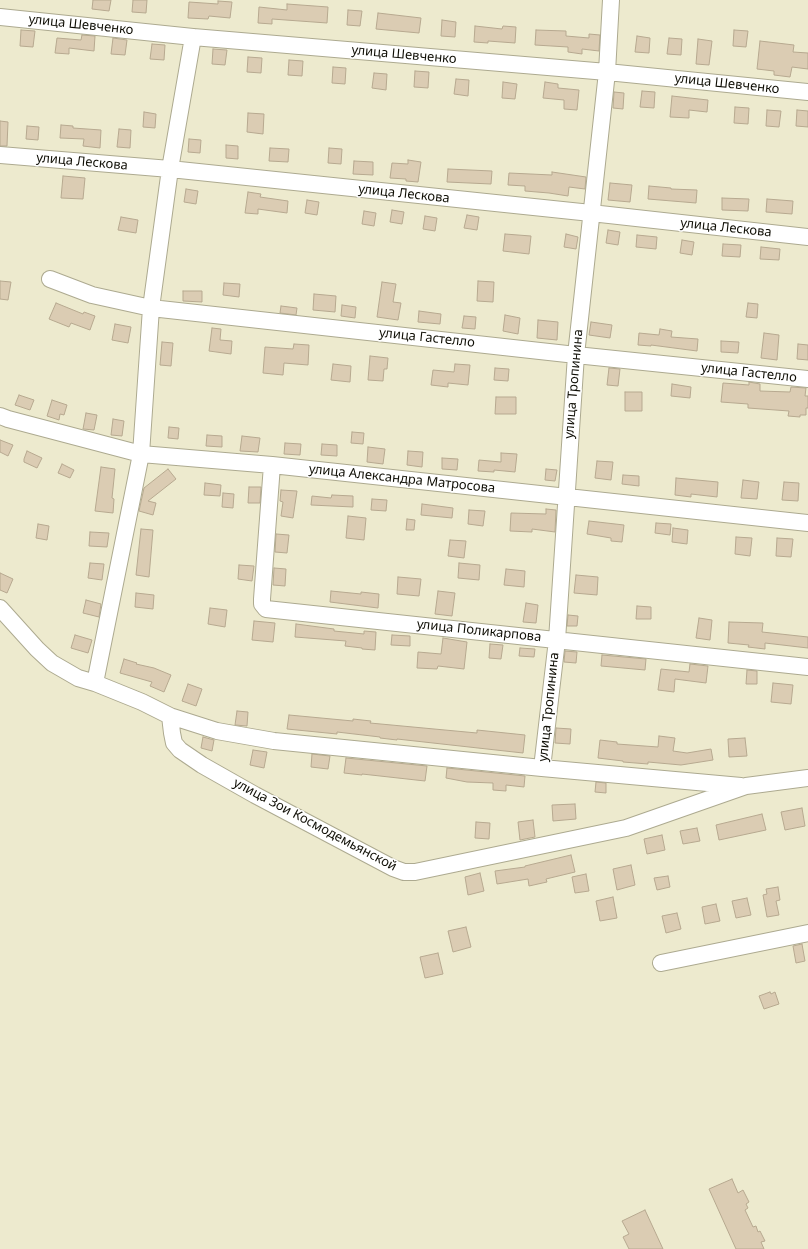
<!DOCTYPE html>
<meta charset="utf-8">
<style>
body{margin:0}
canvas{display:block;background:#edeace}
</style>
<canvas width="808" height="1249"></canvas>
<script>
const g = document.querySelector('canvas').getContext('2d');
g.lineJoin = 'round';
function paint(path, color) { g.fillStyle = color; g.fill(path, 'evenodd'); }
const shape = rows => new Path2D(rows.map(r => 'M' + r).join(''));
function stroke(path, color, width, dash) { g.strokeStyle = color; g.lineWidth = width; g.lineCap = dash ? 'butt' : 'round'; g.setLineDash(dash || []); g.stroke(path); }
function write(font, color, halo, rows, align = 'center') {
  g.font = font + ' "Noto Sans",sans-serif'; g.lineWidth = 3; g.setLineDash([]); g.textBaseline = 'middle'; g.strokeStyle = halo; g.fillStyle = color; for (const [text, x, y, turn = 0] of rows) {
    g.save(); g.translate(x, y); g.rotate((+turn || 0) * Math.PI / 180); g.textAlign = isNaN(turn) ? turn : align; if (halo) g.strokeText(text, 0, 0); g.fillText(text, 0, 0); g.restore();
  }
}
const building = shape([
 [93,0,111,0,109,11,92,9,93,0],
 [133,0,147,0,146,13,132,12,133,0],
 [218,1,232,2,230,18,209,16,208,19,188,18,189,2,218,4,218,1],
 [287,4,328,7,327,23,272,19,272,24,258,23,259,7,287,10,287,4],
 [348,10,362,11,360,26,347,25,348,10],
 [378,13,421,18,419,33,376,29,378,13],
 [442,20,456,22,455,37,441,36,442,20],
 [475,26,502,29,503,26,516,27,515,43,488,41,488,43,474,42,475,26],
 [21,30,35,31,33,47,20,46,21,30],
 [536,30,566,31,566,36,589,38,589,34,600,35,599,51,582,49,582,54,568,52,568,47,535,45,536,30],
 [734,30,748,31,746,47,733,46,734,30],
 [82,35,95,36,94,51,69,48,69,54,55,53,57,38,81,40,82,35],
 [637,36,650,38,649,53,635,52,637,36],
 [113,38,127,40,125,55,111,54,113,38],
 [669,38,682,39,681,55,667,54,669,38],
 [698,39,712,41,709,65,696,64,698,39],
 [760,41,794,45,793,52,808,53,808,69,792,67,790,77,774,75,774,71,757,69,760,41],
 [152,44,165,45,164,60,150,59,152,44],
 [213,49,227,50,225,65,212,64,213,49],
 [248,57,262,58,261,73,247,72,248,57],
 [289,60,303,61,302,76,288,75,289,60],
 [333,67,346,68,345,84,332,83,333,67],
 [415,71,429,72,428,88,414,87,415,71],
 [374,73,387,74,386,90,372,88,374,73],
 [456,79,469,80,468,96,454,94,456,79],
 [503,82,517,84,515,99,502,98,503,82],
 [545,82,558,84,558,88,579,90,577,110,564,109,564,100,543,98,545,82],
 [642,91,655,92,654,108,640,107,642,91],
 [614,92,624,93,623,109,613,108,614,92],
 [672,96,708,100,707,112,689,110,689,118,670,117,672,96],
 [735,107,749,108,748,124,734,123,735,107],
 [767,110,781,111,779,127,766,126,767,110],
 [797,110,808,111,808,127,796,126,797,110],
 [144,112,156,114,155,128,143,127,144,112],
 [248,113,264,114,263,134,247,132,248,113],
 [0,121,8,122,7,146,0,146,0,121],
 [61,125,73,126,73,128,101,130,100,148,83,146,84,139,60,138,61,125],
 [27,126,39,127,38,140,26,139,27,126],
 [119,129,131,130,130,148,117,147,119,129],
 [189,139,201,140,200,153,188,152,189,139],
 [226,145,238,146,238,159,226,158,226,145],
 [270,148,289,149,288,162,269,161,270,148],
 [329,148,342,149,341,164,328,163,329,148],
 [408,160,421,162,418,182,406,181,406,179,390,178,392,163,408,164,408,160],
 [354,161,373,162,373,175,353,174,354,161],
 [448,169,492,171,491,184,447,182,448,169],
 [552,172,586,177,585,189,569,187,568,196,549,193,525,191,525,186,508,185,509,173,552,175,552,172],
 [63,176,85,178,83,199,61,198,63,176],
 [610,183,632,185,630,202,608,200,610,183],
 [649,186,671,188,671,189,697,190,696,203,648,199,649,186],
 [186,189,198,191,196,204,184,202,186,189],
 [248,192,261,194,260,197,288,201,287,213,258,209,258,214,245,213,248,192],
 [722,198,749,199,748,211,722,210,722,198],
 [767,199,793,201,792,214,766,212,767,199],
 [307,200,319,202,317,215,305,213,307,200],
 [392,210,404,212,402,224,390,222,392,210],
 [364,211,376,213,374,226,362,224,364,211],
 [467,215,479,217,477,230,464,228,467,215],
 [425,216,437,218,435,231,423,229,425,216],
 [121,217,138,220,136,233,118,230,121,217],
 [608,230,620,232,618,245,606,243,608,230],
 [505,234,531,236,529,254,503,251,505,234],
 [566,234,578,237,576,249,564,247,566,234],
 [637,235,657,237,656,249,636,247,637,235],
 [682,240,694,242,692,255,680,253,682,240],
 [723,244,741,245,740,257,722,256,723,244],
 [761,247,780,249,779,260,760,259,761,247],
 [0,281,11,282,8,300,0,299,0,281],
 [478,281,494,282,493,302,477,301,478,281],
 [382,282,396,284,393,302,401,303,398,320,377,317,382,282],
 [224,283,240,284,239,297,223,295,224,283],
 [183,291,202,291,202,302,183,301,183,291],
 [314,294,336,296,335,312,313,310,314,294],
 [56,303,83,314,84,312,95,316,90,330,71,323,69,327,49,319,56,303],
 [748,303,758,304,757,318,746,317,748,303],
 [342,305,356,307,355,318,341,316,342,305],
 [281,306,297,308,296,315,280,313,281,306],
 [419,311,441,314,440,324,418,322,419,311],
 [505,315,520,318,518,334,503,331,505,315],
 [464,316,476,317,475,329,462,328,464,316],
 [538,320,558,322,557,340,537,338,538,320],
 [591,322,612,325,610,338,589,335,591,322],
 [115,324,131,327,128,343,112,340,115,324],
 [212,328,221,329,220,340,232,341,231,354,209,351,212,328],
 [660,329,672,331,671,337,698,339,697,351,651,345,651,346,638,345,639,333,659,335,660,329],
 [764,333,779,335,777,360,761,358,764,333],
 [721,341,739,342,738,353,721,352,721,341],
 [162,342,173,343,171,366,160,365,162,342],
 [294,344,309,345,308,365,284,363,283,375,263,373,265,347,293,349,294,344],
 [798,344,808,345,808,360,797,359,798,344],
 [370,356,388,358,387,369,384,369,383,381,368,380,370,356],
 [333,364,351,366,350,382,331,380,333,364],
 [455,364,470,365,468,385,448,383,448,387,431,385,433,370,454,372,455,364],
 [495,368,509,369,508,381,494,380,495,368],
 [609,368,620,369,618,386,607,385,609,368],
 [749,382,760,384,760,391,790,392,791,387,806,388,805,396,808,396,808,408,806,408,806,415,800,415,800,417,788,416,789,411,748,408,748,404,721,402,723,383,749,385,749,382],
 [672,384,691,387,690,398,671,396,672,384],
 [625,392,642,392,642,411,625,411,625,392],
 [19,395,34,400,30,410,15,405,19,395],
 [496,397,516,397,516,414,495,414,496,397],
 [52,400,67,405,64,415,60,414,59,420,47,416,52,400],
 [86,413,97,415,94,430,83,429,86,413],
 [113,419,124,421,122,436,111,435,113,419],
 [169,427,179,428,178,439,168,438,169,427],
 [352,432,364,433,363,444,351,443,352,432],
 [207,435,222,436,222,447,206,446,207,435],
 [242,436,260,438,258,452,240,451,242,436],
 [0,440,13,445,8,456,0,452,0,440],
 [285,443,301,444,300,455,284,454,285,443],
 [322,444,337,445,337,456,321,455,322,444],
 [368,447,385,449,383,464,367,462,368,447],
 [27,451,42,458,37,468,24,462,24,459,27,451],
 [408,451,423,452,422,467,407,465,408,451],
 [501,453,517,454,515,472,494,470,494,472,478,471,479,460,501,462,501,453],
 [442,458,458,459,457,470,442,469,442,458],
 [597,461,613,462,611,480,595,478,597,461],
 [62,464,74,470,70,478,58,473,62,464],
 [101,467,115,469,112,498,114,499,113,513,95,511,101,467],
 [168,469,176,479,148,501,156,503,153,515,139,511,144,488,168,469],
 [546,469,557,470,555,481,545,480,546,469],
 [623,475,639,476,639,486,622,484,623,475],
 [676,478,718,482,717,497,691,494,691,497,675,495,676,478],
 [743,480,759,482,757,499,741,498,743,480],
 [784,482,799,483,798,501,782,500,784,482],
 [205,483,221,485,220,496,204,495,205,483],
 [249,487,261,487,260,503,248,503,249,487],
 [281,490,297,491,293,518,281,516,283,502,280,501,281,490],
 [223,493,234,494,233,508,222,507,223,493],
 [332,495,353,496,353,507,311,505,312,496,331,498,332,495],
 [372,499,387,500,386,511,371,510,372,499],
 [422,504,453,508,452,518,421,515,422,504],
 [546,509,556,510,555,532,532,529,532,532,510,531,511,513,546,514,546,509],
 [469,510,485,511,483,526,468,524,469,510],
 [348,516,366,518,364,540,346,538,348,516],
 [407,519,415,520,414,530,406,530,407,519],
 [589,521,624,525,622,542,611,541,611,538,587,534,589,521],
 [656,523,671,524,670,535,655,533,656,523],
 [38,524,49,526,47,540,36,538,38,524],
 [673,528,688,530,687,544,672,542,673,528],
 [141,529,153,530,149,577,136,575,141,529],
 [90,532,109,533,107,547,89,546,90,532],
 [276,534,289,535,287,553,275,552,276,534],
 [736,537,752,538,750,556,735,554,736,537],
 [777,538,793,539,791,557,776,556,777,538],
 [450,540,466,541,464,558,448,556,450,540],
 [90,563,104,564,102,580,88,578,90,563],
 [459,563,480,565,479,580,458,578,459,563],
 [239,565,254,566,252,581,238,579,239,565],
 [274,568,286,569,285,586,273,585,274,568],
 [506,569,525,571,524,587,504,585,506,569],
 [0,573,13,579,7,593,0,590,0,573],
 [576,575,598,577,597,595,574,593,576,575],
 [398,577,421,579,419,596,397,594,398,577],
 [331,591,361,594,361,592,379,594,378,608,330,602,331,591],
 [438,591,455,593,452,616,435,614,438,591],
 [136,593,154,595,153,609,135,607,136,593],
 [86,600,101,604,99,617,83,613,86,600],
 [526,603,538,605,536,623,523,622,526,603],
 [637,606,651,607,651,619,636,619,637,606],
 [210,608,227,610,225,627,208,624,210,608],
 [568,615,578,616,577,626,567,626,568,615],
 [699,618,712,620,710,640,696,638,699,618],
 [254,621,275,623,273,642,252,640,254,621],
 [729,622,763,623,762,632,808,637,808,648,765,643,765,649,748,647,749,645,728,643,729,622],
 [296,624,334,629,334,631,364,634,364,631,376,632,375,650,362,649,362,648,345,646,346,641,295,637,296,624],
 [75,635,92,640,88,653,71,648,75,635],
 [392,635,410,636,410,646,391,645,392,635],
 [443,638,467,642,464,669,438,666,437,669,417,668,418,652,441,654,443,638],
 [490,644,503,645,501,659,489,658,490,644],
 [520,648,535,649,534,657,519,656,520,648],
 [565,651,577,652,576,663,564,662,565,651],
 [602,655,646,659,645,670,601,666,602,655],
 [124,659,137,663,136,664,154,668,171,675,164,692,150,686,152,682,120,673,124,659],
 [690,664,708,666,706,683,675,679,674,692,658,690,661,669,689,672,690,664],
 [747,670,757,671,757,684,746,684,747,670],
 [773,683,793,685,791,704,771,702,773,683],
 [188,684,202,689,196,706,182,701,188,684],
 [237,711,248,712,247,726,235,725,237,711],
 [289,715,353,721,353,719,371,721,370,723,477,733,477,730,525,735,523,753,397,739,397,740,380,738,380,737,337,732,337,734,287,729,289,715],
 [556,728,571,729,570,744,555,743,556,728],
 [659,736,675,738,673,751,687,753,711,749,713,760,681,765,648,762,648,764,623,762,623,761,598,758,600,740,617,742,617,744,658,747,659,736],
 [203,737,214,740,212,751,201,748,203,737],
 [745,738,747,756,729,757,728,739,745,738],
 [253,750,267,752,264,768,250,765,253,750],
 [312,754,330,756,328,769,311,767,312,754],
 [346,758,427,766,425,781,362,774,362,775,344,773,346,758],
 [447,768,525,776,524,787,506,785,506,791,493,790,493,783,467,782,446,778,447,768],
 [596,782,606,783,606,793,595,792,596,782],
 [575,804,576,819,553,821,552,805,575,804],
 [802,808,805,826,785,830,781,812,802,808],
 [762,814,766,830,719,840,716,825,762,814],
 [533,820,535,837,520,840,518,822,533,820],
 [476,822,490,823,489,839,475,838,476,822],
 [697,828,700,841,683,844,680,831,697,828],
 [662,835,665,850,647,854,644,839,662,835],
 [571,855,575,872,546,879,547,882,529,886,528,879,497,884,495,871,525,867,525,866,571,855],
 [631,865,635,885,617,890,613,869,631,865],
 [480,873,484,891,468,895,465,877,480,873],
 [586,874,589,891,575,893,572,877,586,874],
 [668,876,670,887,657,890,654,878,668,876],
 [778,887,780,900,776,901,779,915,767,917,763,895,767,894,766,889,778,887],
 [613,897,617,918,600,921,596,901,613,897],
 [747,898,751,915,736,918,732,901,747,898],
 [716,904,720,921,705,924,702,907,716,904],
 [677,913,681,929,666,933,662,916,677,913],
 [466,927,471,947,453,952,448,931,466,927],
 [802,944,805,961,796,963,793,946,802,944],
 [438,953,443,974,425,978,420,957,438,953],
 [770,992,771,994,775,992,779,1004,764,1009,759,996,770,992],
 [732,1179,738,1193,743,1190,749,1202,746,1204,748,1208,745,1210,753,1227,756,1226,758,1232,760,1231,765,1241,761,1242,764,1249,736,1249,709,1189,732,1179],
 [645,1210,663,1249,629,1249,623,1237,629,1234,622,1221,645,1210]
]);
paint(building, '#dbccb3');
stroke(building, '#b7a990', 1);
const minor = shape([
 [0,17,193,37,607,72,808,92],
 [0,155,170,169,591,213,808,237],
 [50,279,92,295,151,308,576,355,808,379],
 [0,416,8,419,141,454,272,465,808,523],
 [272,465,262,599,262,604,266,609,808,667],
 [0,608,37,649,52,663,78,678,95,683,142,702,170,716,172,733,174,743,180,750,202,765,255,795,393,868,404,872,415,872,626,828,746,786,808,778],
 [95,683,141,454,151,308,170,169,193,37],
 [170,716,217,731,274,741,542,768,741,786],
 [542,768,557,640,576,355,607,72,611,0],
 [661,963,808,933]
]);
stroke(minor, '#adaa90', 18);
stroke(minor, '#fff', 16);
write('13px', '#0f0e05', '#fff', [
 ["улица Шевченко",81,25,6],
 ["улица Шевченко",404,55,5],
 ["улица Шевченко",727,84,6],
 ["улица Лескова",82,162,5],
 ["улица Лескова",404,194,6],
 ["улица Лескова",726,228,6],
 ["улица Гастелло",427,338,6],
 ["улица Гастелло",749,373,6],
 ["улица Тропинина",574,384,-85],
 ["улица Александра Матросова",402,479,6],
 ["улица Поликарпова",479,631,6],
 ["улица Тропинина",549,707,-84],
 ["улица Зои Космодемьянской",315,825,28]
]);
</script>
